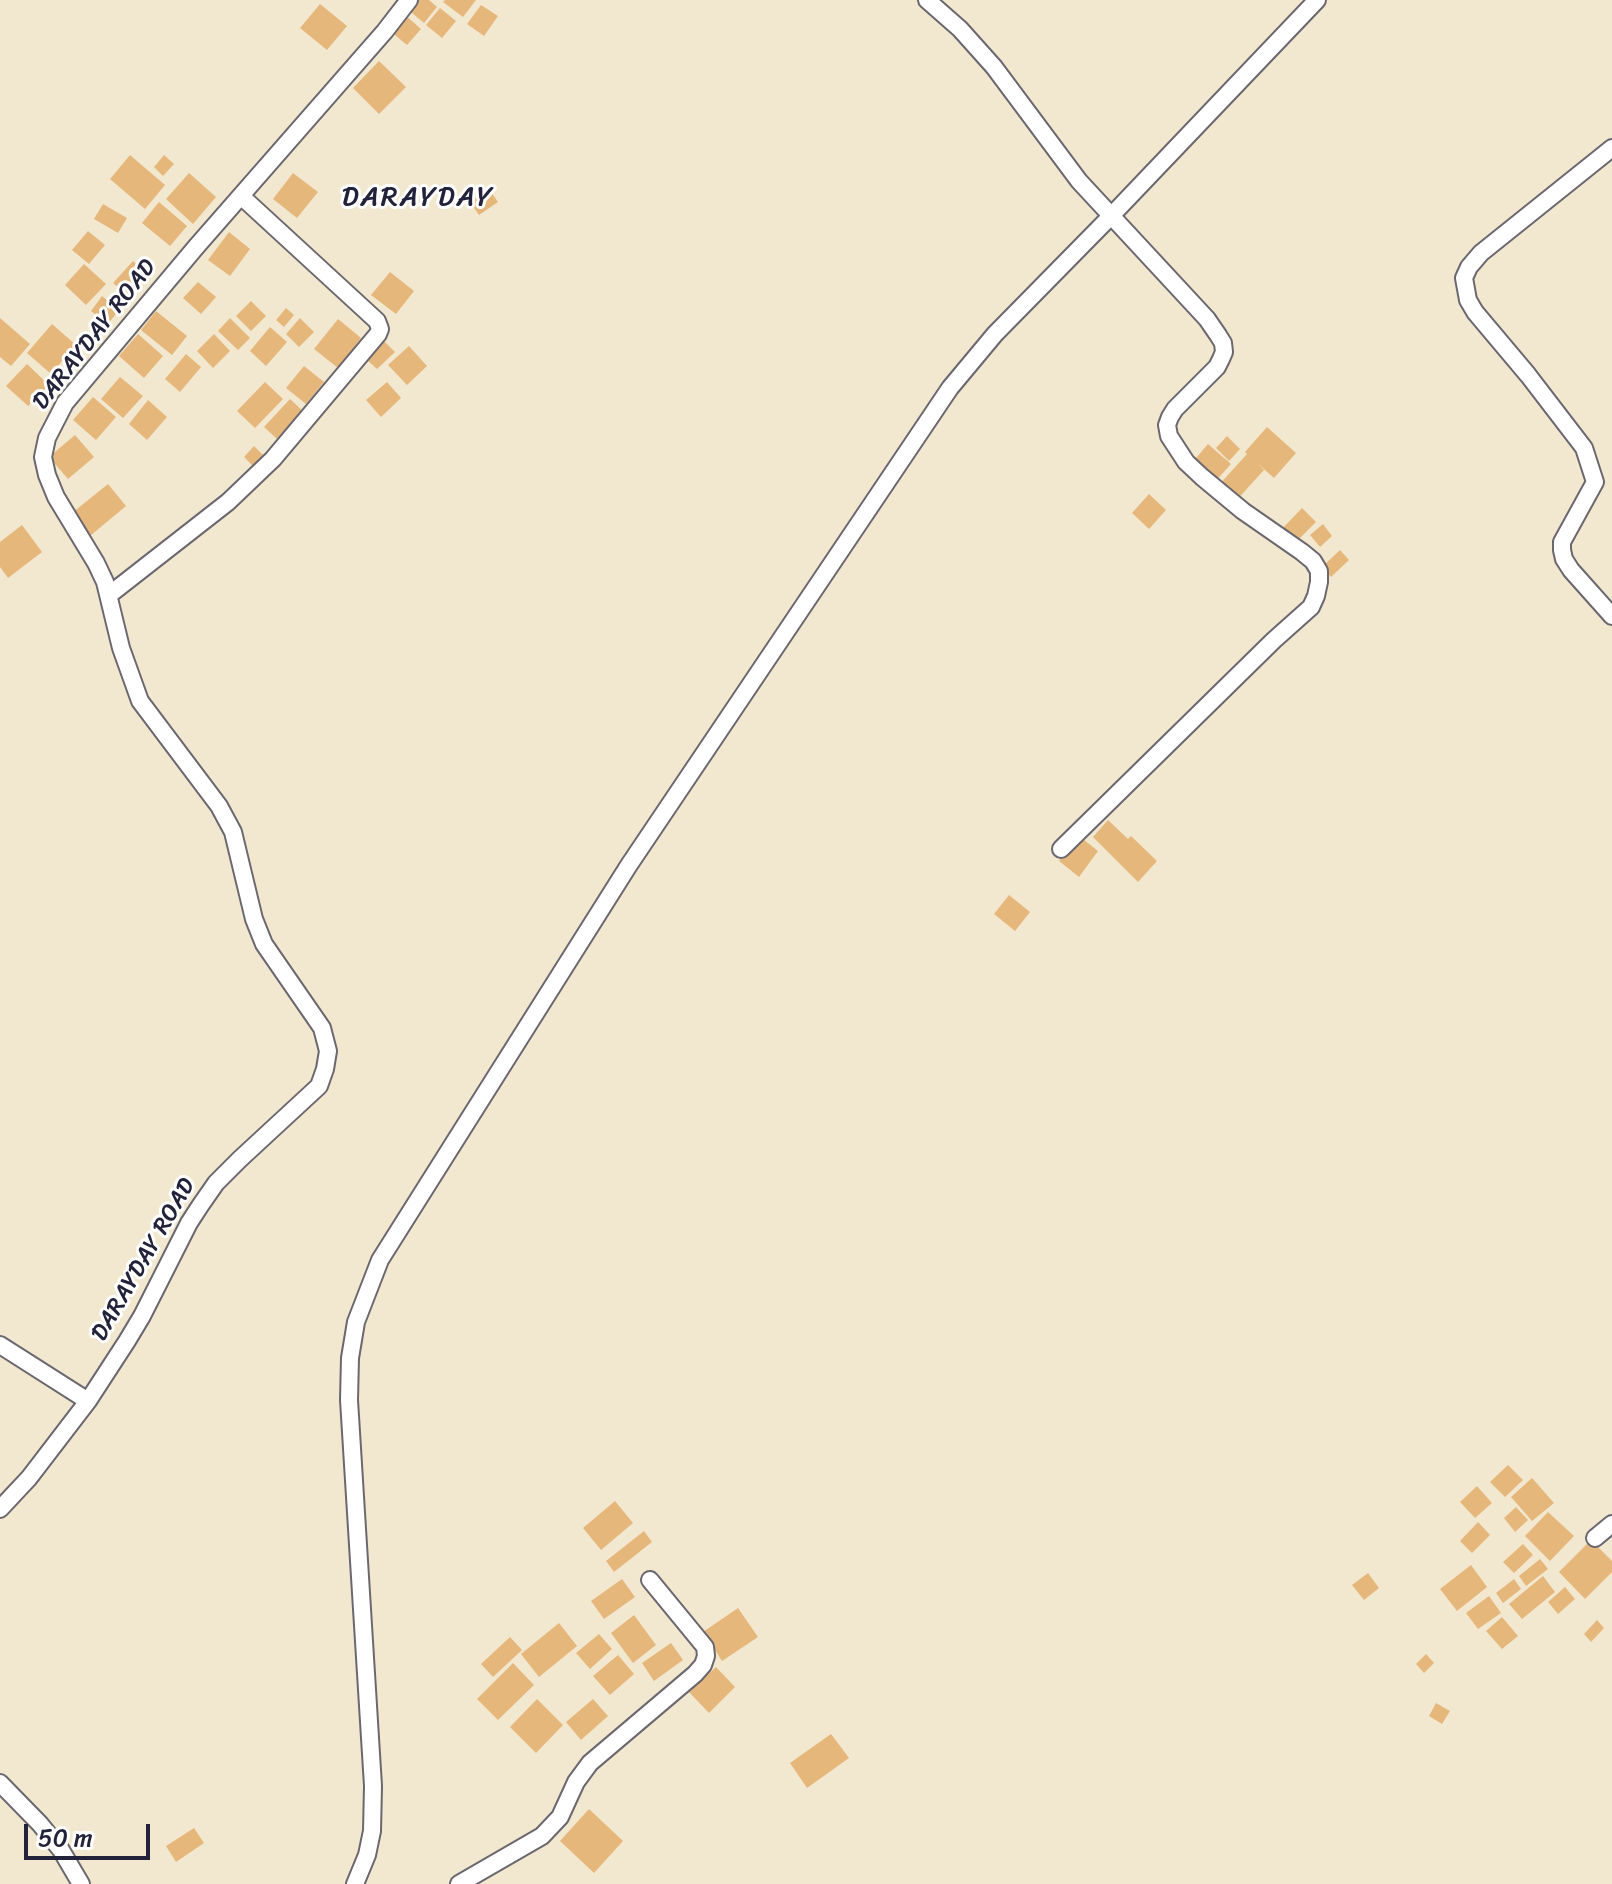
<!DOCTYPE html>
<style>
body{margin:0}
#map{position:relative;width:1612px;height:1884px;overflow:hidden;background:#f2e8d0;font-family:Sriracha,sans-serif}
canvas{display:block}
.scale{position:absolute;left:24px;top:1824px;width:126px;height:36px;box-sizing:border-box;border:4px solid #22223b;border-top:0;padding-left:10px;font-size:24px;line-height:28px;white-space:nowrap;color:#22223b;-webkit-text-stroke:6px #fff;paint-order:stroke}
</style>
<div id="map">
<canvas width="1612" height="1884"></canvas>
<div class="scale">50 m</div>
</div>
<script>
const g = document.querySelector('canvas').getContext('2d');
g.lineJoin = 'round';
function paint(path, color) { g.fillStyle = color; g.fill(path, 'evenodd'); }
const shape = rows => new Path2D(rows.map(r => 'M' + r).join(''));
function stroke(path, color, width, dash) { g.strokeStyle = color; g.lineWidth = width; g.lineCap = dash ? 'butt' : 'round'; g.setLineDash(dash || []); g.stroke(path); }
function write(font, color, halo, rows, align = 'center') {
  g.font = font + ' Sriracha,sans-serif'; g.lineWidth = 6; g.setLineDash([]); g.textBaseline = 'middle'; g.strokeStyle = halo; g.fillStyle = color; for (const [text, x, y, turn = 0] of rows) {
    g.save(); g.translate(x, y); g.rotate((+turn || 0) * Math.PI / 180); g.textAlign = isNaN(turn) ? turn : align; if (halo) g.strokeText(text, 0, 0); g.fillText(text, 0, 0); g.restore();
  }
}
paint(shape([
 [412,0,429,0,437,7,424,23,406,8],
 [445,0,476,0,463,17,443,2],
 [320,4,347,26,327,50,300,28],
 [481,5,498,16,484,36,467,24],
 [440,8,456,21,442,38,426,25],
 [404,14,421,29,407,45,390,31],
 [379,61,406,87,379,114,353,88],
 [130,155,165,185,145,209,110,179],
 [164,155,174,164,163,176,154,167],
 [189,173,216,197,193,224,166,199],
 [293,173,318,192,297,218,273,199],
 [489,189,498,202,479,215,470,202],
 [159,202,187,226,170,246,142,223],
 [103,204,127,218,118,233,94,219],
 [88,231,105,245,89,264,72,250],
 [229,232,250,249,230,276,208,260],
 [133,261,146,273,127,295,113,283],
 [84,264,106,284,86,305,65,285],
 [390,272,414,291,396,314,371,295],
 [198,282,216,297,201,314,183,298],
 [102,296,119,310,108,324,91,311],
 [251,301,266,316,251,331,236,316],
 [286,308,294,315,284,327,276,320],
 [156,311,187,336,172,355,141,330],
 [0,318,30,344,11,366,0,357],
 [230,318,250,338,238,350,218,331],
 [300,318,314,332,299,347,286,334],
 [338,319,361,338,338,368,314,349],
 [52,324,76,345,51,374,27,353],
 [270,327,287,342,266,366,250,351],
 [138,334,163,356,144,378,119,356],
 [214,334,230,351,213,368,197,351],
 [384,341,395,352,377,369,366,359],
 [409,346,427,366,407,385,388,365],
 [186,354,201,367,180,392,165,379],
 [27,364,49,385,28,406,6,386],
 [304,366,324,382,306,404,286,388],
 [120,377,143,396,123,418,101,399],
 [265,382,283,399,255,428,237,411],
 [387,382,401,398,381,417,366,400],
 [93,397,116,417,96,440,73,420],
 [290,399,303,411,277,439,264,427],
 [148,400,167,417,147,440,129,424],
 [1267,427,1296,453,1274,478,1258,464,1264,470,1234,503,1217,487,1247,454,1245,452],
 [75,435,94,457,68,479,49,457],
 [1227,436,1240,449,1229,461,1216,448],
 [1208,444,1231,464,1212,485,1190,465],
 [254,446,264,456,253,466,244,457],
 [108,484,126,506,90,536,72,513],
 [1149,494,1166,510,1149,529,1132,513],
 [1302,508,1316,522,1295,543,1281,530],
 [1323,524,1332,536,1320,547,1310,535],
 [22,525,42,552,8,578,0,567,0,542],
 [1340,550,1349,560,1331,577,1322,567],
 [1108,820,1128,839,1131,836,1157,861,1138,882,1093,837],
 [1078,835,1098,851,1079,877,1059,861],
 [1009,895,1030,912,1015,931,994,914],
 [1508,1465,1523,1480,1505,1497,1490,1482],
 [1532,1478,1554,1503,1532,1521,1511,1497],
 [1477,1486,1492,1503,1475,1518,1460,1502],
 [615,1501,633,1523,601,1550,583,1528],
 [1516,1507,1528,1520,1515,1532,1504,1518],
 [1548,1512,1574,1536,1550,1561,1525,1536],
 [1478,1522,1490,1535,1472,1553,1460,1541],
 [644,1531,652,1542,614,1572,606,1561],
 [1591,1540,1612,1561,1612,1572,1585,1599,1559,1572],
 [1523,1544,1533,1555,1514,1573,1503,1562],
 [1540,1559,1548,1569,1526,1586,1519,1576],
 [1471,1565,1487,1587,1457,1611,1440,1589],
 [1368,1573,1379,1588,1364,1600,1352,1585],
 [1543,1576,1555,1592,1522,1619,1509,1604],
 [622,1579,635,1597,604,1619,591,1601],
 [1514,1579,1521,1589,1503,1603,1496,1593],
 [1565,1587,1575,1599,1558,1614,1548,1602],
 [1489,1596,1501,1613,1478,1629,1466,1613],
 [738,1608,758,1637,722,1661,703,1632],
 [634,1615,656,1645,633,1663,611,1633],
 [1502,1617,1518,1636,1502,1649,1486,1631],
 [1597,1620,1604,1628,1591,1642,1584,1634],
 [559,1623,577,1646,539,1677,521,1654],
 [599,1634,612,1649,590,1669,576,1653],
 [510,1637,522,1650,493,1677,481,1664],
 [671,1643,683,1660,654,1681,642,1663],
 [1426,1654,1434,1663,1424,1673,1416,1664],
 [618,1655,634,1674,610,1695,593,1676],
 [513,1663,534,1685,498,1720,477,1699],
 [716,1667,735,1687,709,1713,689,1692],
 [537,1699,563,1725,536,1753,510,1727],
 [593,1699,608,1716,581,1740,566,1722],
 [1436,1703,1450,1711,1442,1724,1429,1716],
 [831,1734,849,1758,807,1788,790,1763],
 [589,1809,623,1841,594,1873,560,1841],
 [194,1828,204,1843,176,1862,166,1846]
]), '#e6b77b');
const minor = shape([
 [927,0,960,29,994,67,1079,181,1207,319,1218,335,1223,343,1224,352,1221,359,1217,367,1175,409,1170,417,1167,425,1169,436,1186,462,1202,477,1243,511,1302,552,1313,561,1319,571,1319,582,1316,596,1311,607,1274,640,1061,849],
 [1612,148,1481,253,1469,267,1464,278,1468,300,1475,312,1528,375,1584,448,1595,482,1562,542,1562,550,1564,559,1571,570,1612,616],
 [109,595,228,502,273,459,378,334,380,329,377,321,241,196],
 [0,1345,88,1401],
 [0,1509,29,1478,88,1401,127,1341,142,1316,189,1223,200,1206,216,1183,240,1159,319,1086,325,1069,328,1051,322,1028,264,944,254,919,233,832,219,806,140,701,121,648,105,582,96,563,56,497,47,475,43,457,47,438,65,403,196,247,385,31,409,0],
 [1595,1538,1612,1524],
 [0,1783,40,1824,61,1850,81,1884],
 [355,1884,367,1855,372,1831,373,1786,349,1400,350,1358,356,1322,380,1260,629,865,950,388,995,334,1111,216,1317,0],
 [459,1884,542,1836,560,1817,576,1782,590,1763,695,1674,703,1665,706,1656,705,1647,650,1580]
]);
stroke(minor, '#6b676f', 20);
stroke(minor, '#fff', 16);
write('24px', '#22223b', '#fff', [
 ["DARAYDAY ROAD",95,335,-52],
 ["DARAYDAY ROAD",144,1260,-60]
]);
g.letterSpacing = '2px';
write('28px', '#22223b', '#fff', [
 ["DARAYDAY",418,198]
]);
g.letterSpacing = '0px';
</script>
